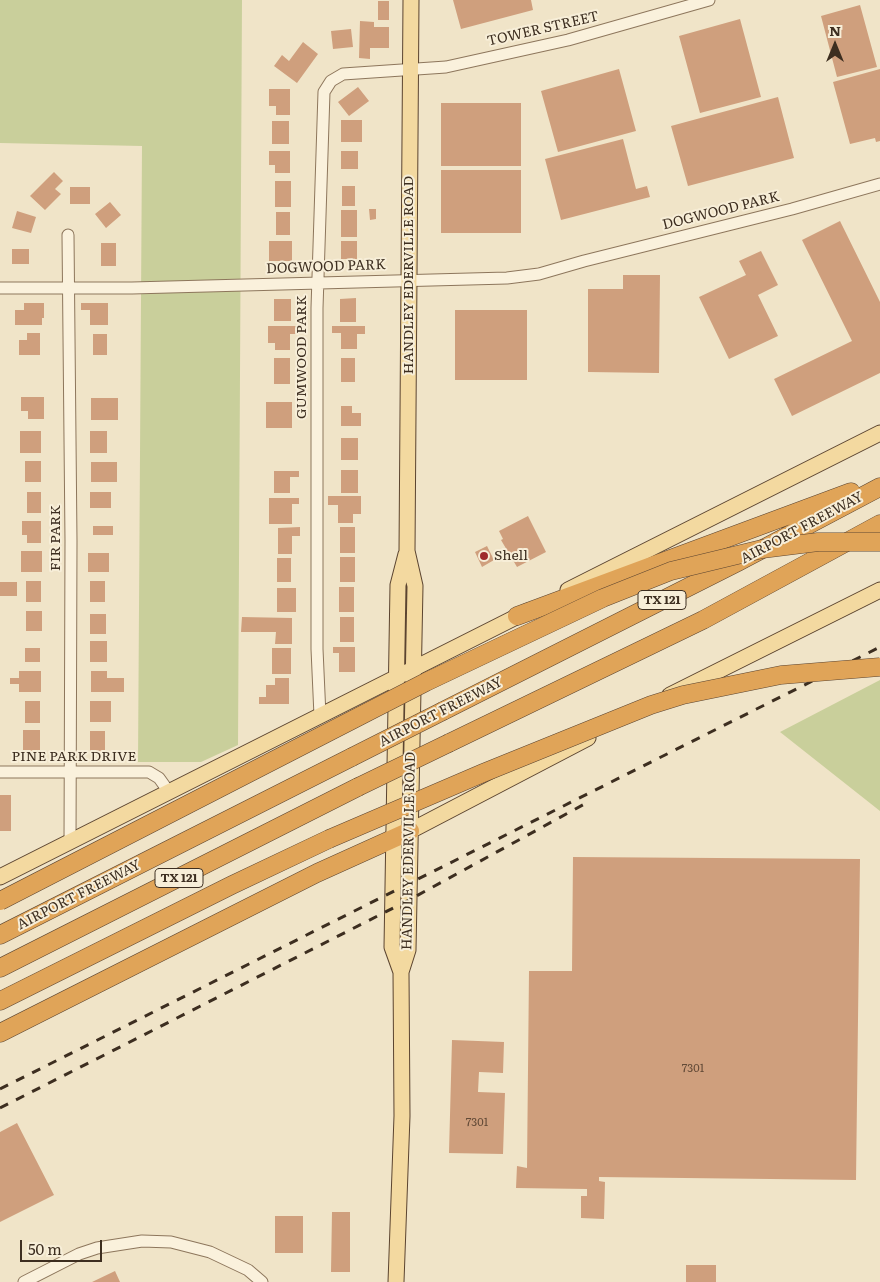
<!DOCTYPE html>
<style>
body{margin:0}
#map{position:relative;width:880px;height:1282px;overflow:hidden;background:#f0e4c8;font-family:Literata,serif}
canvas{display:block}
.north{position:absolute;left:810px;top:20px;width:50px;height:50px;-webkit-text-stroke:4px #f7eed8;paint-order:stroke;rotate:0deg;font-size:14px;font-weight:700;line-height:20px;text-align:center;color:#3d2e20}
.north::after{content:'';display:block;margin:auto;width:18px;height:22px;background:#3d2e20;clip-path:polygon(50% 0,100% 100%,50% 72%,0 100%)}
.scale{position:absolute;left:20px;top:1240px;width:82px;height:22px;box-sizing:border-box;border:2px solid #3d2e20;border-top:0;padding-left:6px;font-size:15px;line-height:18px;white-space:nowrap;color:#3d2e20;-webkit-text-stroke:4px #f7eed8;paint-order:stroke}
</style>
<div id="map">
<canvas width="880" height="1282"></canvas>
<div class="north">N</div>
<div class="scale">50 m</div>
</div>
<script>
const g = document.querySelector('canvas').getContext('2d');
g.lineJoin = 'round';
function paint(path, color) { g.fillStyle = color; g.fill(path, 'evenodd'); }
const shape = rows => new Path2D(rows.map(r => 'M' + r).join(''));
function stroke(path, color, width, dash) { g.strokeStyle = color; g.lineWidth = width; g.lineCap = dash ? 'butt' : 'round'; g.setLineDash(dash || []); g.stroke(path); }
function write(font, color, halo, rows, align = 'center') {
  g.font = font + ' Literata,serif'; g.lineWidth = 4; g.setLineDash([]); g.textBaseline = 'middle'; g.strokeStyle = halo; g.fillStyle = color; for (const [text, x, y, turn = 0] of rows) {
    g.save(); g.translate(x, y); g.rotate((+turn || 0) * Math.PI / 180); g.textAlign = isNaN(turn) ? turn : align; if (halo) g.strokeText(text, 0, 0); g.fillText(text, 0, 0); g.restore();
  }
}
paint(shape([
 [0,0,242,0,238,745,201,762,138,762,142,146,0,143],
 [880,680,880,811,780,732]
]), '#c9cf9b');
paint(shape([
 [453,0,531,0,533,10,461,29],
 [378,1,389,1,389,20,378,20],
 [860,5,877,67,837,77,821,16],
 [740,19,761,97,700,113,679,36],
 [360,21,374,22,374,27,389,27,389,48,370,48,370,59,359,58],
 [351,29,353,47,333,49,331,31],
 [303,42,318,54,297,83,274,66,282,55,289,61],
 [619,69,636,131,558,152,541,91],
 [880,69,880,141,876,142,875,138,850,144,833,82],
 [358,87,369,101,349,116,338,102],
 [269,89,290,89,290,115,276,115,276,106,269,106],
 [778,97,794,158,688,186,671,126],
 [441,103,521,103,521,166,441,166],
 [341,120,362,120,362,142,341,142],
 [272,121,289,121,289,144,272,144],
 [623,139,636,189,647,186,650,197,561,220,545,159],
 [269,151,290,151,290,173,275,173,275,165,269,165],
 [341,151,358,151,358,169,341,169],
 [441,170,521,170,521,233,441,233],
 [54,172,63,181,55,189,61,194,45,210,30,196],
 [275,181,291,181,291,207,275,207],
 [342,186,355,186,355,206,342,206],
 [70,187,90,187,90,204,70,204],
 [110,202,121,215,106,228,95,214],
 [369,209,376,209,376,219,370,220],
 [341,210,357,210,357,237,341,237],
 [17,211,36,217,31,233,12,228],
 [276,212,290,212,290,235,276,235],
 [840,221,880,302,880,373,792,416,774,379,852,341,802,240],
 [269,241,292,241,292,261,269,261],
 [341,241,357,241,357,259,341,259],
 [101,243,116,243,116,266,101,266],
 [12,249,29,249,29,264,12,264],
 [761,251,778,285,758,295,778,336,729,359,699,297,746,275,739,261],
 [623,275,660,275,659,373,588,372,588,289,623,289],
 [356,298,356,322,340,322,340,299],
 [274,299,291,299,291,321,274,321],
 [24,303,44,303,44,318,42,318,42,325,15,325,15,310,24,310],
 [81,303,108,303,108,325,90,325,90,310,81,310],
 [455,310,527,310,527,380,455,380],
 [268,326,299,326,299,334,290,334,290,350,275,350,275,343,268,343],
 [332,326,365,326,365,334,357,334,357,349,341,349,341,333,332,333],
 [27,333,40,333,40,355,19,355,19,340,27,340],
 [93,334,107,334,107,355,93,355],
 [274,358,290,358,290,384,274,384],
 [341,358,355,358,355,382,341,382],
 [21,397,44,397,44,419,28,419,28,411,21,411],
 [91,398,118,398,118,420,91,420],
 [266,402,292,402,292,428,266,428],
 [341,406,352,406,352,413,361,413,361,426,341,426],
 [20,431,41,431,41,453,20,453],
 [90,431,107,431,107,453,90,453],
 [341,438,358,438,358,460,341,460],
 [25,461,41,461,41,482,25,482],
 [91,462,117,462,117,482,91,482],
 [341,470,358,470,358,493,341,493],
 [274,471,299,471,299,477,290,477,290,493,274,493],
 [27,492,41,492,41,513,27,513],
 [90,492,111,492,111,508,90,508],
 [328,496,361,496,361,514,353,514,353,523,338,523,338,505,328,505],
 [269,498,299,498,299,504,292,504,292,524,269,524],
 [528,516,546,552,517,567,501,540,503,539,499,531],
 [22,521,41,521,41,543,27,543,27,535,22,535],
 [93,526,113,526,113,535,93,535],
 [300,527,300,536,292,536,292,554,278,554,278,528],
 [340,527,355,527,355,553,340,553],
 [487,546,494,560,482,567,475,552],
 [21,551,42,551,42,572,21,572],
 [88,553,109,553,109,572,88,572],
 [340,557,355,557,355,582,340,582],
 [277,558,291,558,291,582,277,582],
 [26,581,41,581,41,602,26,602],
 [90,581,105,581,105,602,90,602],
 [0,582,17,582,17,596,0,596],
 [339,587,354,587,354,612,339,612],
 [277,588,296,588,296,612,277,612],
 [26,611,42,611,42,631,26,631],
 [90,614,106,614,106,634,90,634],
 [242,617,292,618,292,644,275,644,276,632,241,632],
 [340,617,354,617,354,642,340,642],
 [90,641,107,641,107,662,90,662],
 [333,647,355,647,355,672,339,672,339,653,333,653],
 [25,648,40,648,40,662,25,662],
 [272,648,291,648,291,674,272,674],
 [19,671,41,671,41,692,19,692,19,684,10,684,10,678,19,678],
 [91,671,107,671,107,678,124,678,124,692,91,692],
 [275,678,289,678,289,704,259,704,259,697,266,697,266,685,275,685],
 [25,701,40,701,40,723,25,723],
 [90,701,111,701,111,722,90,722],
 [23,730,40,730,40,752,23,752],
 [90,731,105,731,105,753,90,753],
 [0,795,11,795,11,831,0,831],
 [573,857,860,859,856,1180,599,1177,599,1181,605,1182,604,1219,581,1218,581,1196,587,1196,587,1189,516,1188,517,1166,527,1168,529,971,572,971],
 [452,1040,504,1042,503,1073,479,1072,478,1092,505,1093,503,1154,449,1153],
 [17,1123,54,1195,0,1222,0,1132],
 [332,1212,350,1212,350,1272,331,1272],
 [275,1216,303,1216,303,1253,275,1253],
 [686,1265,716,1265,716,1282,686,1282],
 [115,1271,120,1282,92,1282]
]), '#cf9f7d');
const minor = shape([
 [68,235,71,541,70,842],
 [0,288,132,288,507,278,539,274,584,261,792,209,880,184],
 [320,716,317,649,317,308,324,92,331,81,343,74,446,67,568,40,709,0],
 [0,772,149,772,159,778,169,792],
 [24,1282,79,1254,97,1248,142,1241,171,1242,210,1252,248,1270,262,1282]
]);
const major = shape([
 [568,590,880,433],
 [670,695,880,590],
 [410,831,588,738],
 [0,877,528,611],
 [401,972,392,947,398,585,406,554],
 [396,1282,402,1116,401,972,408,950,415,586,407,551,411,0]
]);
const highway = shape([
 [517,616,851,492],
 [443,711,738,562,880,487],
 [449,743,703,620,880,524],
 [0,935,352,757],
 [0,968,358,787],
 [0,1001,232,885,329,839],
 [0,1033,317,873,410,831]
]);
stroke(minor, '#8d765c', 13);
stroke(major, '#5b4430', 17);
stroke(highway, '#5b4430', 19);
stroke(minor, '#faf1dc', 11);
stroke(major, '#f3d9a0', 15);
stroke(highway, '#e0a458', 18);
stroke(shape([
 [0,1089,880,647],
 [0,1108,409,900,590,801]
]), '#3d2e20', 3, [9, 9]);
const highwayBridge = shape([
 [352,757,443,711],
 [358,787,449,743],
 [329,839,483,773,651,705,683,695,781,675,880,667],
 [0,901,426,682,603,598,671,571,762,549,818,542,880,542]
]);
stroke(highwayBridge, '#5b4430', 19, []);
stroke(highwayBridge, '#e0a458', 18);
for (const [x, y, r, color] of [
 [484,556,5,"#9e2a2b"]
]) { const dot = new Path2D(); dot.arc(x, y, r, 0, 2 * Math.PI); g.fillStyle = color; g.fill(dot); stroke(dot, '#f7eed8', 2); }
write('11px', '#624a37', null, [
 ["7301",693,1069],
 ["7301",477,1123]
]);
for (const [x, y, w] of [
 [662,600,48],
 [179,878,48]
]) { const box = new Path2D(); box.roundRect(x - w / 2, y - 9.5, w, 19, 4); g.fillStyle = '#f7eed8'; g.fill(box); stroke(box, '#3d2e20', 1); }
write('bold 12px', '#3d2e20', null, [
 ["TX 121",662,600],
 ["TX 121",179,878]
]);
write('14px', '#3d2e20', '#f7eed8', [
 ["TOWER STREET",543,29,-13],
 ["DOGWOOD PARK",721,211,-14],
 ["DOGWOOD PARK",326,267,-2],
 ["HANDLEY EDERVILLE ROAD",409,275,-90],
 ["GUMWOOD PARK",302,357,-90],
 ["AIRPORT FREEWAY",802,528,-28],
 ["FIR PARK",56,538,-90],
 ["AIRPORT FREEWAY",441,712,-27],
 ["PINE PARK DRIVE",74,757],
 ["HANDLEY EDERVILLE ROAD",409,851,-89],
 ["AIRPORT FREEWAY",79,895,-27]
]);
write('14px', '#3d2e20', '#f7eed8', [
 ["Shell",494,556]
], 'left');
</script>
